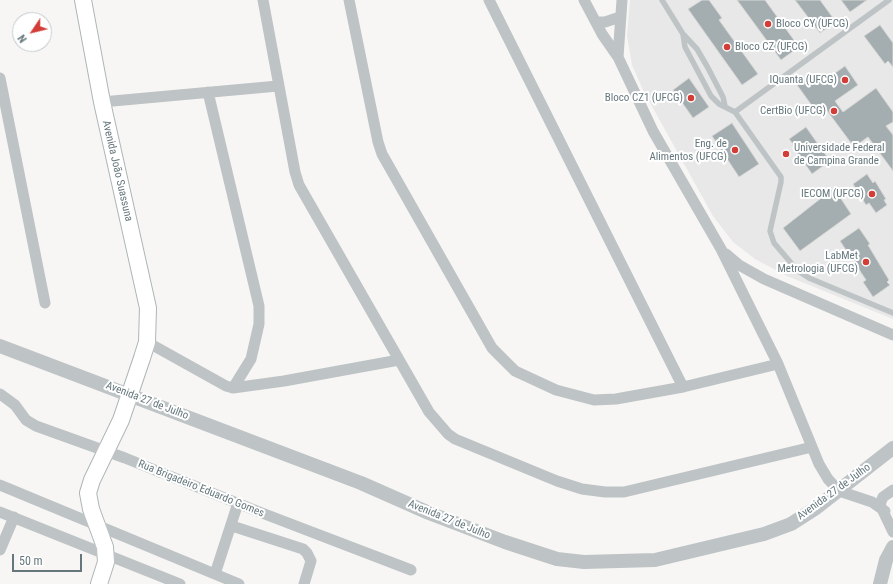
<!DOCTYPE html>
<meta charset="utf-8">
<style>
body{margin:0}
#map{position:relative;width:893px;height:584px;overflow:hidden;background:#f7f6f4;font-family:"Roboto Condensed",sans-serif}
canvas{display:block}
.north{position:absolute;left:12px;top:12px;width:40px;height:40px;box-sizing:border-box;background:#fff;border:1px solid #c1c9cb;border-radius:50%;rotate:235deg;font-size:11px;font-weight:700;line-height:16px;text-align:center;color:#65777c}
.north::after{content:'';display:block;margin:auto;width:14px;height:18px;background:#d23d38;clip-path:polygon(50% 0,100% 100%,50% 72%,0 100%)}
.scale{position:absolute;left:12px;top:554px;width:70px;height:18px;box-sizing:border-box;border:2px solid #65777c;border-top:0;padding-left:5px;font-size:12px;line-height:14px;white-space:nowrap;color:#65777c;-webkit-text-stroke:3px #fff;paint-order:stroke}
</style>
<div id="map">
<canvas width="893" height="584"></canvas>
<div class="north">N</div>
<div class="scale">50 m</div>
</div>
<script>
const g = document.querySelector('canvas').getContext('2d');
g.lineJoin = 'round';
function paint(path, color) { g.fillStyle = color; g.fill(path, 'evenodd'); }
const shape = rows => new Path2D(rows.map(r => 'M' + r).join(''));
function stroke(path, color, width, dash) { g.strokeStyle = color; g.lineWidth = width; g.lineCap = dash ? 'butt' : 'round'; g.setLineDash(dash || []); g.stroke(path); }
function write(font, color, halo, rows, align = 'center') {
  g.font = font + ' "Roboto Condensed",sans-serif'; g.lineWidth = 4; g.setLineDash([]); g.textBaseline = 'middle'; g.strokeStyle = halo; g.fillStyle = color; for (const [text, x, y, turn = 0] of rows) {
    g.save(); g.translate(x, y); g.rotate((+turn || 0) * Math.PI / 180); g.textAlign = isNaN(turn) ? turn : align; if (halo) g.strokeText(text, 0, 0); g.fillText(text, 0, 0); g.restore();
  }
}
paint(shape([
 [630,0,893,0,893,319,787,276,755,259,733,242,713,216,644,92,632,65,627,36]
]), '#e7e8e7');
const building = shape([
 [702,0,709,0,722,18,719,20,758,74,742,85,688,9,702,0],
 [737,0,765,0,799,47,781,60,737,0],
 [795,0,820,0,836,22,820,33,795,0],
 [841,0,867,0,850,12,841,0],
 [880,25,893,43,893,67,888,61,885,64,864,36,880,25],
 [845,66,858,85,835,101,843,112,876,88,893,112,893,122,886,126,893,135,893,171,868,137,854,147,825,108,818,114,797,85,814,73,821,83,845,66],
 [689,78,709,107,693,118,673,90,689,78],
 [732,123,759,164,739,177,712,136,732,123],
 [806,127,830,161,812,174,792,145,793,144,789,139,806,127],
 [867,174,873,183,875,181,886,199,884,200,887,205,876,213,869,203,866,205,853,184,867,174],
 [834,188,851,214,800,251,783,228,834,188],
 [859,228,870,244,868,245,889,280,887,282,890,285,873,297,863,282,866,280,840,241,859,228]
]);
paint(building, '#a4aeb0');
stroke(building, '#d8d8d6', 1);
const secondary = shape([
 [83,0,102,102,148,308,147,342,142,358,121,420,92,480,88,493,91,509,105,547,106,562,99,584]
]);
stroke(secondary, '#aeb6b8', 18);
stroke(shape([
 [662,0,683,34,697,49,708,68,723,97,725,106],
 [683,34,685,47,711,96,719,104,735,112,781,177,781,182,770,231,774,243,798,271,809,278,893,313],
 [735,112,889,0]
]), '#bec3c5', 5.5);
stroke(shape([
 [263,0,295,172,299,185,429,412,448,434,455,439,557,481,582,489,605,492,624,492,812,447],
 [349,0,378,142,382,154,492,348,515,371,556,390,594,400,616,399,683,387,778,364],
 [489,0,683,387],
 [584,0,602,34,618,57,653,131,721,249,778,364,819,464,828,479,839,491,872,502,882,509,893,532],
 [596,22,605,22,620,17],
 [618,57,622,0],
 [0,78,45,303],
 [208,92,259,306,259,324,251,359,233,388],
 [102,102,278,86],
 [726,254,739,265,764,279,893,335],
 [147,342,226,386,233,388,284,381,399,360],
 [0,394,15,405,26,420,36,426,125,458,262,513,411,570],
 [0,485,239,584],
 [885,511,882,509,880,504,883,497,893,490],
 [0,512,180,584],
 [232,526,303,549,307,553,311,561,304,584],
 [0,550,14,517],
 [215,574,238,503]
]), '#bec3c5', 11);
stroke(shape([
 [0,346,361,483,429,513,505,542,557,559,584,562,655,560,764,534,791,524,816,508,893,448],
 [880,584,886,560,893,547]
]), '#bec3c5', 14);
stroke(secondary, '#fff', 16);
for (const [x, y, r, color] of [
 [768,24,4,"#d23d38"],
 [727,47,4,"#d23d38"],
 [845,80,4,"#d23d38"],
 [691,98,4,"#d23d38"],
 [834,111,4,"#d23d38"],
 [735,150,4,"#d23d38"],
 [786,154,4,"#d23d38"],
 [872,194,4,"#d23d38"],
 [866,262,4,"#d23d38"]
]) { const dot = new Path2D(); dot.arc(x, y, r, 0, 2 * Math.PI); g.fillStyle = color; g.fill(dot); stroke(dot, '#fff', 1.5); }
write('11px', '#65777c', '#fff', [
 ["Bloco CY (UFCG)",776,24,"left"],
 ["Bloco CZ (UFCG)",735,47,"left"],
 ["IQuanta (UFCG)",837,80],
 ["Bloco CZ1 (UFCG)",683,98],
 ["CertBio (UFCG)",826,111],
 ["Eng. de",727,144],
 ["Alimentos (UFCG)",727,157],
 ["Universidade Federal",794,148,"left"],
 ["de Campina Grande",794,161,"left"],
 ["IECOM (UFCG)",864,194],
 ["LabMet",858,256],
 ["Metrologia (UFCG)",858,269]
], 'right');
write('11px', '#65777c', '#fff', [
 ["Avenida João Suassuna",117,171,77],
 ["Avenida 27 de Julho",147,401,21],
 ["Rua Brigadeiro Eduardo Gomes",201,489,22],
 ["Avenida 27 de Julho",834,492,-36],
 ["Avenida 27 de Julho",449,520,22]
]);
</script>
